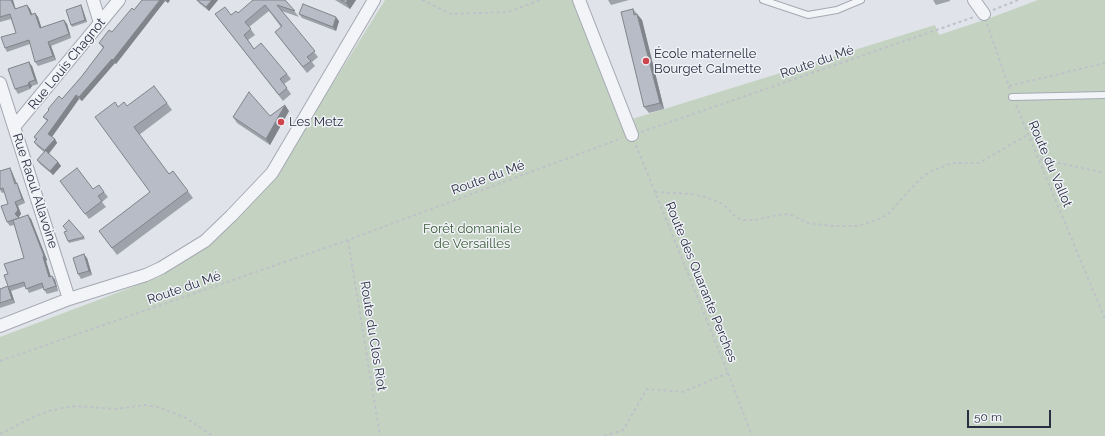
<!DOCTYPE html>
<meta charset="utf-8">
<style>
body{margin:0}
#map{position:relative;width:1105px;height:436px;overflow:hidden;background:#e0e3e9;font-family:Raleway,sans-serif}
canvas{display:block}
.scale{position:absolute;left:967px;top:410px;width:84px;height:18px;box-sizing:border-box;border:2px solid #292f41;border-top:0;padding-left:5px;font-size:12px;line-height:14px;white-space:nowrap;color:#292f41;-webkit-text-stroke:3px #f0f2f7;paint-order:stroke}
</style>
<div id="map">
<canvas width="1105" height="436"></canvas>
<div class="scale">50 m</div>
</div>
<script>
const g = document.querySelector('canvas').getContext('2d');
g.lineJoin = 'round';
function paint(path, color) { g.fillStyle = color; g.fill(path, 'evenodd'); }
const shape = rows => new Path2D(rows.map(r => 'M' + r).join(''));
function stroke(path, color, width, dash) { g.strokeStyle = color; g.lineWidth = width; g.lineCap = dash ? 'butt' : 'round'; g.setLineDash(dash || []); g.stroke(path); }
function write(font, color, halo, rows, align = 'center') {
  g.font = font + ' Raleway,sans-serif'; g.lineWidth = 3; g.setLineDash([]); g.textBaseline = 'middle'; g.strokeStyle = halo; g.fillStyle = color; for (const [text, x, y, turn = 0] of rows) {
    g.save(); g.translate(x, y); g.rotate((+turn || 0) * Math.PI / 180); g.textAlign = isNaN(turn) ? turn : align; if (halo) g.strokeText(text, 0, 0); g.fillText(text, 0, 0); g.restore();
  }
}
paint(shape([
 [385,0,586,0,632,119,935,25,939,35,990,18,1038,0,1105,0,1105,436,0,436,0,337,159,277,202,250,275,176]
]), '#c4d3c1');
const service = shape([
 [763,0,808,15,837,10,861,0],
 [1012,97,1105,95]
]);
const minor = shape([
 [93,0,100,23],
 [579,0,632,135],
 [974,0,984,14],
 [0,83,69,299],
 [14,127,119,0],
 [0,326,69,299,146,275,161,268,205,241,231,216,272,173,374,0]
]);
stroke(service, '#a5a9b3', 8);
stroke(minor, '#a5a9b3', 14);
stroke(shape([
 [422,0,451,14,508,12,540,0],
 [993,10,1018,0],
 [987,24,1010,90],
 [1009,86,1105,63],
 [1016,105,1105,319],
 [641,132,974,17],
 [636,145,728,373,752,436],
 [1040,159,1105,173],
 [655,192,691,194,706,197,723,204,737,218,744,220,754,220,783,214,791,215,808,223,833,226,857,226,880,219,888,214,921,178,932,171,952,163,979,163,1029,134],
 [348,240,380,436],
 [0,361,348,240,622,138],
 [0,434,35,416,49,411,63,408,76,406,115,409,145,405,158,407,186,418,213,436],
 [604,436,623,430,647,389,683,392,728,373]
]), '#bec1c8', 2, [3, 3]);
stroke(service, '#f3f4f7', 6);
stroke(minor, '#f3f4f7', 12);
paint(shape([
 [0,0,16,9,27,5,30,9,32,14,35,13,38,17,41,28,64,20,67,24,71,38,51,46,56,60,38,66,35,62,30,44,7,52,5,48,16,33,11,19,0,22],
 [142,0,170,0,168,3,165,1,116,64,115,63,82,101,79,99,52,137,55,139,57,143,49,154,58,162,61,166,53,175,40,164,37,160,44,152,37,146,34,142,36,140,34,137,47,121,43,117,49,110,48,109,62,99,82,76,103,48,99,43,112,32,134,10],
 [197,0,218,0,209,11,199,3],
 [285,0,299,17,282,11,318,57,312,62,315,66,307,73,275,32,281,27,269,11,249,27,255,35,248,40,254,49,287,74,291,79,284,84,291,94,283,101,215,14,231,15],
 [335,0,356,0,350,9],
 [608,0,629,0,611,5],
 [933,0,950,0,950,1,936,5],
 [82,7,87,22,72,27,71,25],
 [633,9,642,20,664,109,649,113,644,107],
 [299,14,339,21,336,31,302,18],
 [32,66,38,84,32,86,30,89,18,94,15,89],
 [167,103,172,110,139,135,169,174,173,171,193,198,117,255,99,231,150,192,118,107],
 [289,111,270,145,237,123,233,117,270,116],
 [10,168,12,172,17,184,19,188,25,203,18,206,21,214,18,217,19,218,28,215,31,219,47,260,46,261,51,277,52,276,55,280,58,291,47,294,44,290,43,288,29,293,26,286,11,291,15,303,0,308,0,289,8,286,8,274,24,258,14,225,10,226,7,222,8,204,5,192,2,193,0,190,0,171],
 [60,181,93,189,104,192,108,197,102,202,106,207,89,219],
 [84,237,85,239,69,243,68,241],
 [87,258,92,275,81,279,78,274]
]), '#9ea2aa');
paint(shape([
 [11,0,13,0,17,13,15,9],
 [160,0,164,0,165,1,116,64,113,60],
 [165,0,170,0,168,3],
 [212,0,218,0,209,11,206,7],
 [348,0,356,0,350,9,346,3],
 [27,5,30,9,34,19,31,15],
 [81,5,82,7,87,22,85,20],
 [35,13,38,17,43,32,40,28],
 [637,14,642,20,664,109,660,103],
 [336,17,339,21,336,31,333,27],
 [64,20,67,24,71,38,69,34],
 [48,42,51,46,56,60,53,56],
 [112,59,115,63,82,101,79,97],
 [29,62,32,66,38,84,35,80],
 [29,82,32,86,30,89,28,85],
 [76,95,79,99,51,138,48,134],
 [285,105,289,111,270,145,266,139],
 [55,139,57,143,48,154,45,150],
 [58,162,61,166,53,175,50,171],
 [10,168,12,172,17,184,19,188,25,203,22,199],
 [15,202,18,206,21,214,18,218,15,214],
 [28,215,31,219,47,260,46,261,52,281,49,277],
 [84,254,87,258,92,275,89,271],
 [52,276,55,280,58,291],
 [8,287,11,291,15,303,12,299]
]), '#81848b');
const building = shape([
 [0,0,11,0,15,9,27,5,31,15,35,13,40,28,64,20,69,34,48,42,53,56,35,62,29,40,5,48,1,37,16,33,10,14,0,17,0,0],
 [142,0,160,0,113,60,112,59,79,97,76,95,48,134,55,139,45,150,58,162,50,171,37,160,45,151,34,142,37,139,34,137,48,120,43,117,49,110,48,109,59,96,62,99,82,76,104,47,99,43,109,30,112,32,132,8,134,10,142,0],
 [197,0,212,0,206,7,197,0],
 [253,0,285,0,295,11,277,5,315,51,307,57,311,61,303,67,275,32,282,26,265,5,245,22,251,29,244,35,254,49,261,43,287,74,280,79,287,88,279,95,215,14,225,7,231,15,236,11,238,13,253,0],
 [341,0,348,0,346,3,341,0],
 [303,4,336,17,333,27,299,14,303,4],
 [81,5,85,20,71,25,66,10,81,5],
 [633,9,634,15,637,14,660,103,644,107,621,12,633,9],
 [29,62,35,80,29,82,28,85,15,89,8,69,29,62],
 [154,86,167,103,134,127,169,174,173,171,188,191,112,248,99,231,150,192,95,117,115,102,118,107,124,102,127,106,154,86],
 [249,92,270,116,285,105,266,139,233,117,249,92],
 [10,168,15,184,17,183,22,199,15,202,18,210,15,214,19,218,7,222,1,206,8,204,3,188,0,189,0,171,10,168],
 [77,168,93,189,99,185,104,192,98,196,102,201,85,214,60,181,77,168],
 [28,215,44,256,43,257,49,277,52,276,56,286,44,290,42,283,26,289,24,282,8,287,12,299,0,303,0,289,8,286,4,275,8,274,4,264,24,258,13,220,28,215],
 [69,220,84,237,68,241,64,232,67,231,63,226,69,220],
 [84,254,89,271,78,274,73,258,84,254]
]);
paint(building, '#b8bcc6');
stroke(building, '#81848b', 1);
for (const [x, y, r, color] of [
 [646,61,4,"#ce454d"],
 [281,122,4,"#ce454d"]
]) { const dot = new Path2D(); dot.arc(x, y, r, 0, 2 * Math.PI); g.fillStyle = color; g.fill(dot); stroke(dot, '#f0f2f7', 1.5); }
write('13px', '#292f41', '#f0f2f7', [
 ["École maternelle",654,54],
 ["Bourget Calmette",654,69],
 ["Les Metz",289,122]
], 'left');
write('13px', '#292f41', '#f0f2f7', [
 ["Route du Mé",817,62,-19],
 ["Rue Louis Chagnot",67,64,-51],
 ["Route du Vallot",1050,164,67],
 ["Route du Mé",488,178,-20],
 ["Rue Raoul Allavoine",35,191,72],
 ["Route des Quarante Perches",701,282,68],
 ["Route du Mé",184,288,-19],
 ["Route du Clos Riot",373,336,81]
]);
write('13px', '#3a5d36', '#f0f2f7', [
 ["Forêt domaniale",472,229],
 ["de Versailles",472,244]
]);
</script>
